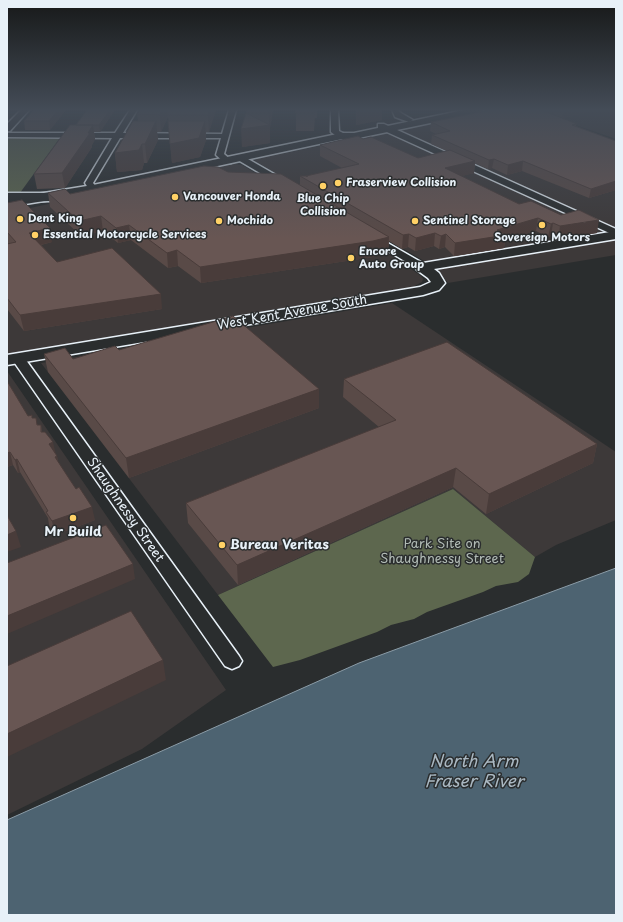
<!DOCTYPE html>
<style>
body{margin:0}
#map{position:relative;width:623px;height:922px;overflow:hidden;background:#2a2d2e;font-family:"Playpen Sans",sans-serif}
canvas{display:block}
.frame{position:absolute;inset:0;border:8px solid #e8f1f8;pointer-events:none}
</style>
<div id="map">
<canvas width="623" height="922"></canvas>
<div class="frame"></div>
</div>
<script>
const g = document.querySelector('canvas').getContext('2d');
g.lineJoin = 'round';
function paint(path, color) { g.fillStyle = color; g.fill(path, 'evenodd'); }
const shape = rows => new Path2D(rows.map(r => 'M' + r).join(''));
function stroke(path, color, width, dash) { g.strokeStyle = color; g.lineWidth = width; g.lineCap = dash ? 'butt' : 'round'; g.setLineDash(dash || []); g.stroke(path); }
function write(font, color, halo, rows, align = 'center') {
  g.font = font + ' "Playpen Sans",sans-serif'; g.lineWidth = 3; g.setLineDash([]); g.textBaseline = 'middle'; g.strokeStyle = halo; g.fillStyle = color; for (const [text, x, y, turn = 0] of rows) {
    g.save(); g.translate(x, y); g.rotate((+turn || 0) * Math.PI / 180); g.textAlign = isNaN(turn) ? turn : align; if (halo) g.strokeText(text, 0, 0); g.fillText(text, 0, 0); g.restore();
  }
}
paint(shape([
 [487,110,519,110,616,145,616,228,400,131,401,129],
 [533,110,616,110,616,139,569,123],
 [377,134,387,134,395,136,433,153,600,229,602,233,431,261,424,261,255,161,257,159],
 [233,164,242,165,397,259,421,276,423,279,422,282,411,288,400,291,7,358,7,213],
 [616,237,616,255,448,283,437,269],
 [392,303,616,452,616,520,556,545,535,557,453,489,218,595,41,363],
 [7,371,226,690,142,749,7,815]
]), '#3d3939');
paint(shape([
 [7,137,54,137,59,139,17,197,7,194],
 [453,489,535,557,529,574,518,582,496,586,483,592,427,612,414,619,391,625,377,632,300,660,273,667,218,595]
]), '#5d674e');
const water = shape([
 [616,568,616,915,7,915,7,820,359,663,616,568]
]);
paint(water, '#4d6371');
stroke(water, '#8b9ca7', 1);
const minor = shape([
 [21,110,29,110,10,131,7,131,7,124,21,110],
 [130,110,137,110,123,133,222,134,229,110,236,110,224,154,232,161,231,163,225,163,216,155,221,138,120,138,93,183,98,189,93,192,90,191,85,183,112,138,7,137,7,133,115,133,130,110],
 [331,110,338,110,339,131,345,134,345,138,339,138,331,132,331,110],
 [392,110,398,110,401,113,413,120,409,122,395,117,392,110],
 [378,124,384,124,616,229,616,236,378,128,378,124],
 [241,155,288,182,289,184,288,186,282,186,238,160,237,158,238,156,241,155],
 [372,234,426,265,427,267,426,269,418,269,368,239,367,237,368,235,372,234],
 [18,355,23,356,239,656,242,661,239,666,232,669,225,666,12,359,13,356,18,355]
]);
const tertiary = shape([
 [616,231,616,239,434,269,439,273,445,283,439,290,423,295,7,365,7,355,420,287,431,282,428,278,417,270,415,267,417,264,616,231]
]);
const primary = shape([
 [464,110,483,110,478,113,354,139,342,139,93,193,7,207,7,199,93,185,342,133,354,133,464,110]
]);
const trunk = shape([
 [7,193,49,193,54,194,56,197,54,200,49,201,17,202,7,201,7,193]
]);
stroke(minor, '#e8f1f8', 3);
stroke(tertiary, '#e8f1f8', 3);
stroke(primary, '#e8f1f8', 3);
stroke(trunk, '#e8f1f8', 3);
paint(minor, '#2a2d2e');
paint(tertiary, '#2a2d2e');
paint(primary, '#2a2d2e');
paint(trunk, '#2a2d2e');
paint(shape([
 [34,110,66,110,50,130,25,130,24,121],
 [115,110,100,132,94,132,95,139,92,145,92,147,65,188,37,189,34,174,76,125],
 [216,110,209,132,206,132,206,140,200,157,172,163,168,117,161,132,157,132,158,140,147,163,144,163,142,170,117,172,115,153,138,121,137,114],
 [247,110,273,110,270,128,270,143,242,147],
 [296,110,317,110,317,118,315,118,314,131,296,131],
 [356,110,382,110,382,120,356,125],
 [490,110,597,110,563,118,577,124,576,126,616,141,616,190,589,198,522,171,507,175,492,168,488,169,475,163,474,173,461,176,519,204,597,233,558,239,551,236,548,237,536,231,505,240,504,248,454,256,445,247,439,249,434,246,415,251,408,247,402,249,389,241,388,253,373,257,201,283,178,266,168,268,131,240,118,243,103,231,81,236,50,207,48,193,70,194,228,172,300,185,300,176,306,176,342,168,320,156,320,145,363,139,418,158,447,151,431,144,432,135,436,134,430,131,431,122],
 [7,203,52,242,41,245,57,262,162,309,24,331,7,309,7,244,8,243,7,242],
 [119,350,319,408,129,478,48,372,44,354,73,359],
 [344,379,597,444,593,463,486,514,453,487,238,585,188,523,186,503,379,427,343,397],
 [7,381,28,416,32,418,38,425,41,425,42,432,57,456,58,463,95,520,55,535,49,525,48,518,20,472,18,473,13,465,7,467]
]), '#594a47');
paint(shape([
 [58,110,66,110,50,130,49,121],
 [110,110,115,110,100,132,99,125],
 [162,110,168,110,168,117,161,132,160,115],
 [209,110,216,110,209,132,208,115],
 [269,110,273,110,270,128,270,143,242,147,241,129,269,125],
 [357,110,382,110,382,120,356,125],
 [563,110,597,110,562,118],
 [156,121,158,140,147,163,145,144],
 [205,121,206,140,200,157,172,163,170,144],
 [93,125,95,139,92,145,92,147,65,188,62,173],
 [142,144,144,163,142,170,117,172,115,153],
 [494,159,492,168,488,169,489,160],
 [475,161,474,173,444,181,445,168],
 [523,161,522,171,507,175,508,165],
 [616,181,616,190,589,198,591,189],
 [101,216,103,231,81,236,79,221],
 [538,218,536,231,505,240,504,248,454,256,455,243],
 [599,220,597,233,558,239,560,226],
 [553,223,551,236,548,237,551,224],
 [129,225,131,240,118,243,116,228],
 [50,228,52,242,32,247,29,233],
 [435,233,434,246,415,251,416,238],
 [409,234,408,247,402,249,403,235],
 [446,234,445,247,439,249,441,236],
 [389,237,388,253,373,257,201,283,200,267],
 [177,250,178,266,168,268,167,253],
 [161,294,162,309,24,331,20,315],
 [319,389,319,408,129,478,126,458],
 [53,442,56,455,49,444],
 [597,444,593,463,486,514,489,494],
 [10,452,13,465,7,467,7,453],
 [57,456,60,469,55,457],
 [17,459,20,472,18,473,15,460],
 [456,468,453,487,238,585,237,565],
 [92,507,95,520,55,535,52,521],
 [16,531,21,547,7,552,7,535],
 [133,564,135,579,7,634,7,616],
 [163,660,166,680,7,757,7,734]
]), '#493c3a');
const building = shape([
 [34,110,58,110,49,121,24,121,34,110],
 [87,110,110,110,99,125,76,125,87,110],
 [140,110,162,110,160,115,137,114,140,110],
 [167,110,209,110,208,115,168,115,167,110],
 [247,110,269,110,269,113,246,113,270,125,241,129,247,110],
 [296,110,315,110,314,113,295,113,296,110],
 [490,110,542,110,577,124,572,125,616,141,616,181,591,189,523,161,508,165,494,159,489,160,432,135,450,131,431,122,490,110],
 [133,121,156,121,145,144,142,144,139,150,115,153,133,121],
 [168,121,205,121,199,138,170,144,168,121],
 [70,125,93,125,88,133,90,133,62,173,34,174,70,125],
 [358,136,363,139,371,137,418,158,450,150,475,161,445,168,519,204,531,201,561,215,579,210,599,220,560,226,553,223,551,224,538,218,497,230,506,235,455,243,446,234,441,236,435,233,416,238,409,234,403,235,300,176,308,176,306,176,359,164,320,145,358,136],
 [204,166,218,167,228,172,281,174,389,237,373,241,200,267,177,250,167,253,129,225,116,228,101,216,79,221,48,193,65,189,70,194,204,166],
 [22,200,50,228,29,233,57,262,112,248,161,294,20,315,7,298,7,244,16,242,7,232,7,203,22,200],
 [233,316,319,389,126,458,44,354,65,348,73,359,115,346,119,350,233,316],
 [447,342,597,444,489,494,456,468,237,565,186,503,396,420,344,379,447,342],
 [7,381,28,416,32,415,32,418,36,418,37,425,41,425,41,432,45,432,53,442,49,444,57,456,55,457,70,480,76,489,79,487,92,507,52,521,46,512,48,511,17,459,15,460,10,452,7,453,7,381],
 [8,517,16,531,7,535,7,518,8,517],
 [106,525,133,564,7,616,7,563,106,525],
 [131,611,163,660,7,734,7,666,131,611]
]);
paint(building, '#685653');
stroke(building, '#493c3a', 1);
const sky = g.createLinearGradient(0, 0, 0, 239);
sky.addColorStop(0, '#171919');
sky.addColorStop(0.46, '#444c57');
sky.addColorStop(1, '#444c5700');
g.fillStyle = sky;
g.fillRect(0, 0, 623, 239);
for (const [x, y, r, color] of [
 [338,183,4,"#ffd166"],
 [323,186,4,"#ffd166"],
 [175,197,4,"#ffd166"],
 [20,219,4,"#ffd166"],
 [219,221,4,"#ffd166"],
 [415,221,4,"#ffd166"],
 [542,225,4,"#ffd166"],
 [35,235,4,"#ffd166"],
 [351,258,4,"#ffd166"],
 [73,518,4,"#ffd166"],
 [222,545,4,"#ffd166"]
]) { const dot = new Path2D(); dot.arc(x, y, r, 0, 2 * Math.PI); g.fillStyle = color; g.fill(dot); stroke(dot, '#2a2d2e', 1.5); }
write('bold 11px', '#e8f1f8', '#2a2d2e', [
 ["Fraserview Collision",346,183],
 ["Vancouver Honda",183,197],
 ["Blue Chip",323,199,"center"],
 ["Collision",323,212,"center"],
 ["Dent King",28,219],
 ["Mochido",227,221],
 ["Sentinel Storage",423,221],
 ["Essential Motorcycle Services",43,235],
 ["Sovereign Motors",542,238,"center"],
 ["Encore",359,252],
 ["Auto Group",359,265]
], 'left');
write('13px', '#e8f1f8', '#2a2d2e', [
 ["West Kent Avenue South",292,313,-10],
 ["Shaughnessy Street",125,510,55]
]);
write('bold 13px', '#e8f1f8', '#2a2d2e', [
 ["Mr Build",73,532],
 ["Bureau Veritas",230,545,"left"]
]);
write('13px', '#b0bab4', '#2a2d2e', [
 ["Park Site on",442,544],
 ["Shaughnessy Street",442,559]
]);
write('italic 17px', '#aab8c2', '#2a2d2e', [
 ["North Arm",474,762],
 ["Fraser River",474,782]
]);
</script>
